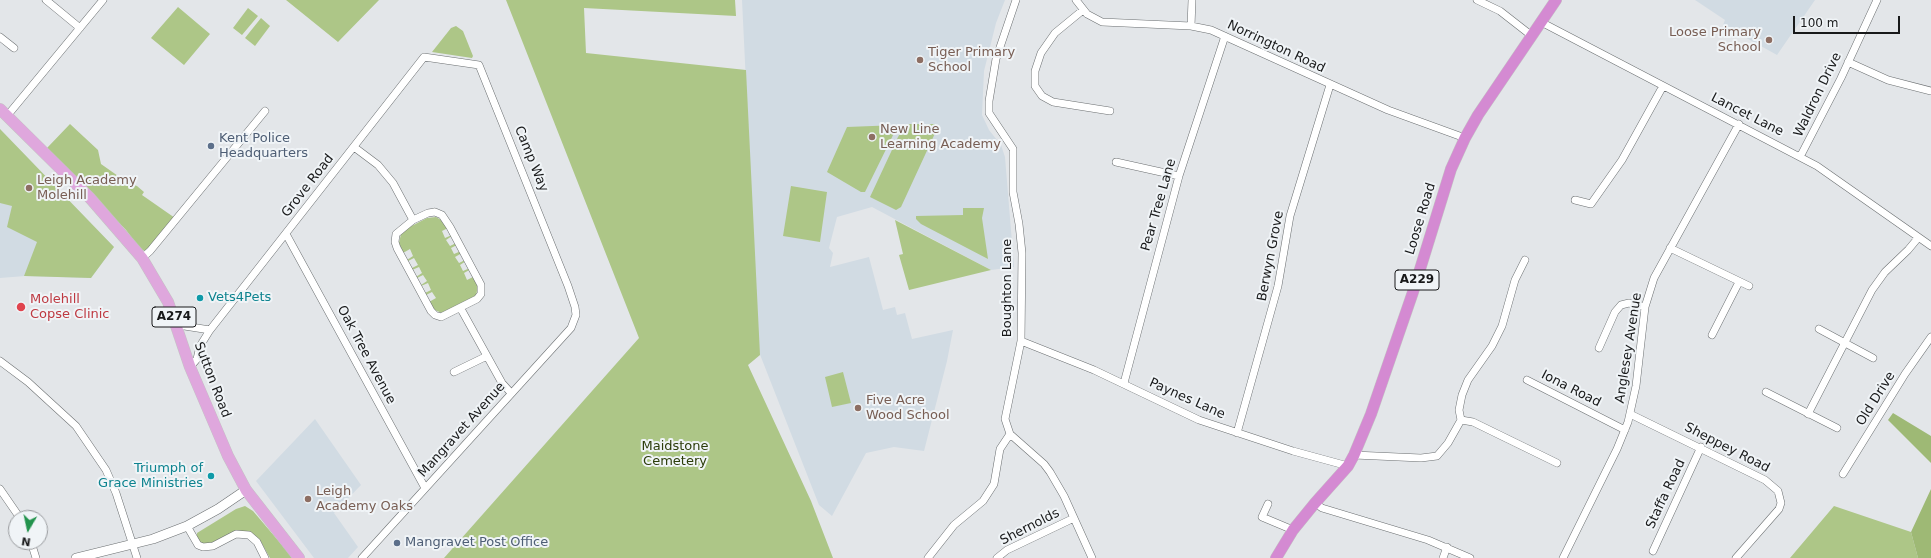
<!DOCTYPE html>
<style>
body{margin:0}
#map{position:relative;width:1931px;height:558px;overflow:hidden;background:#e3e6e9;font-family:"DejaVu Sans",sans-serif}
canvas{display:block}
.north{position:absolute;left:8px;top:510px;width:40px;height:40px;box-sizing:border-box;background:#f0f4f7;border:1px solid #9a9c9f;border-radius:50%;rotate:189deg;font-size:11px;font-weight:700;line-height:16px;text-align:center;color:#18191a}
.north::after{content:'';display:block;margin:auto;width:14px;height:18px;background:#23934d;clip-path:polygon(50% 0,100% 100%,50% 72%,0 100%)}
.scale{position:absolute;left:1793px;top:16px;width:107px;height:18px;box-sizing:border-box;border:2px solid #18191a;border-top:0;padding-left:5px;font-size:12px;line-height:14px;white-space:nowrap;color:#18191a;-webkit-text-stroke:3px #f0f4f7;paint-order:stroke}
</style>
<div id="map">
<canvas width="1931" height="558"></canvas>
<div class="north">N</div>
<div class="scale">100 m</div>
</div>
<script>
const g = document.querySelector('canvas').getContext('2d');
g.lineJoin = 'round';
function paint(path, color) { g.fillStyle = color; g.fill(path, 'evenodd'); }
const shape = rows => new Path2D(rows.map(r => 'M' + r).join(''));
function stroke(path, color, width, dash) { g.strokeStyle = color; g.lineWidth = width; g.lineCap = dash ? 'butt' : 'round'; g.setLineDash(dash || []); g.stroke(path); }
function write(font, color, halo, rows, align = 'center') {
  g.font = font + ' "DejaVu Sans",sans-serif'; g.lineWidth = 4; g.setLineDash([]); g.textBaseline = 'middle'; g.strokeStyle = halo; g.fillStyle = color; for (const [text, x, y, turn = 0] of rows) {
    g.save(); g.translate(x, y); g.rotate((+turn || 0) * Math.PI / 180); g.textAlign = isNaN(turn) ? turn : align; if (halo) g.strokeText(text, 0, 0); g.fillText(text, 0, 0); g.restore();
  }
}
paint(shape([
 [742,0,1005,0,996,23,984,71,982,115,989,130,1001,145,1005,157,1014,267,991,270,872,207,837,217,829,248,833,253,830,267,869,257,883,310,895,307,897,315,905,313,912,339,953,330,947,361,924,451,894,447,866,453,832,516,819,505,759,352],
 [1695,0,1815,0,1777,55,1723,25,1725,20],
 [0,129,114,247,91,278,25,276,0,278],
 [315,419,361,485,334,513,358,547,348,558,314,558,256,481]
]), '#d1dbe3');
paint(shape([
 [286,0,379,0,338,42],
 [506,0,735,0,736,16,584,8,586,53,746,70,760,355,748,365,811,501,833,558,444,558,639,338],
 [178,7,210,34,184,65,151,38],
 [248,8,258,16,242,35,233,28],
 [261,18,270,26,255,46,245,38],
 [456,26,463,31,473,56,472,58,432,52,451,28],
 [70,124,98,150,101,164,128,183,137,186,144,192,142,195,175,218,146,251,141,250,126,230,47,148],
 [909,124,935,124,937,129,901,207,896,210,870,197,898,137,904,126],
 [898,125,865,192,861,192,827,172,847,127],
 [0,129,114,247,91,278,24,276,37,242,7,227,12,206,0,203],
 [791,186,827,192,820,242,783,236],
 [963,208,984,208,982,218,988,259,921,224,916,219,916,216,963,215],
 [436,217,443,221,448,228,442,231,445,238,452,235,452,236,446,240,450,246,456,243,457,245,451,248,454,254,461,251,462,253,455,257,459,263,465,260,466,261,460,265,463,271,470,268,471,269,464,273,467,280,475,276,478,284,476,297,444,314,435,310,431,306,429,302,436,298,432,292,426,295,425,293,431,290,428,283,421,286,421,285,427,281,423,275,417,278,416,277,422,273,419,267,412,270,412,268,418,265,414,258,408,261,407,260,413,256,410,249,403,253,399,243,401,234,404,230,427,218],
 [895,220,991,270,909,290,899,255,903,254],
 [843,372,851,403,832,407,825,377],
 [245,506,253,511,293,558,270,558,261,542,250,533,210,546,201,544,197,538,197,533,236,509],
 [1834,506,1911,532,1918,558,1790,558]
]), '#adc687');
paint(shape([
 [1893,413,1931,436,1931,463,1888,420],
 [1931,489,1931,558,1918,558,1911,532]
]), '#9eb975');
const minor = shape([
 [46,0,80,28],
 [1016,0,996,59,989,101,989,113,1013,149,1013,192,1019,224,1022,253,1021,341,1005,419,1010,434,1044,464,1050,472,1064,496,1092,558],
 [1076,0,1087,14,1102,22,1191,26,1211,30,1388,110,1465,138],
 [1477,0,1500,11,1532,36],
 [1083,10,1055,33,1041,53,1035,71,1035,86,1042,96,1053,102,1110,111],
 [1541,22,1817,166,1931,246],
 [1191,26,1192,0],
 [0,37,14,48],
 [1848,62,1888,80,1931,91],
 [7,116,103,0],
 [354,147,378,165,393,183,413,220],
 [1800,157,1841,78,1877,0],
 [1116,162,1179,176],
 [1575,200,1591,204,1622,160,1663,86],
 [435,212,442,215,450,227,481,285,481,294,477,299,441,317,435,315,431,311,397,248,395,242,396,234,413,220,428,213,435,212],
 [286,234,425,488],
 [1670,248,1749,286],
 [142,258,150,251,265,111],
 [461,309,502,383,511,393],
 [178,325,210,330],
 [1819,329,1873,358],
 [1712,335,1739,282],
 [1021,341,1094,370,1199,420,1293,451,1348,466],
 [1599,348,1615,312,1621,305,1629,303,1645,307],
 [0,361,28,382,76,426,106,470,116,493,137,558],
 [190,367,197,359,200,346,210,330,424,57,479,65,568,286,575,307,576,315,571,328,362,558],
 [454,372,487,356],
 [1527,380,1625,430],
 [1124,383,1179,176,1225,36],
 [1766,392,1837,428],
 [1630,414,1765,480,1778,491,1781,503,1779,509,1736,558],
 [1808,414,1872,290,1885,272,1908,250,1918,238],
 [1461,420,1459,410,1462,395,1468,380,1492,346,1502,326,1515,280,1525,260],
 [1461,420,1473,422,1557,463],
 [1237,433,1278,286,1290,216,1330,85],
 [1354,455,1421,458,1437,456,1448,443,1461,420],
 [1843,474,1905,374,1931,337],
 [0,489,20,518],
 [1315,503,1322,508,1428,540,1470,558],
 [1268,504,1262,517,1293,530],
 [187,526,198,545,203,547,213,546,236,534,249,535,257,542,265,558],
 [31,542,36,558],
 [1653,551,1701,447],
 [928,558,954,525,983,501,994,484,1000,449,1010,434],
 [997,558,1007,550,1074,518],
 [1443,558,1447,547],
 [1563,558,1617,449,1628,422,1636,386,1645,307,1654,278,1739,124]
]);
const tertiary = shape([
 [76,558,153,539,187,526,218,509,246,490]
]);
const primary = shape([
 [0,109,90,198,142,258,168,302,190,367,228,456,246,490,299,558]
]);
const trunk = shape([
 [1276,558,1293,530,1315,503,1348,466,1354,455,1371,414,1413,292,1451,169,1465,138,1478,115,1556,0]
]);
stroke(minor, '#6b6f71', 8);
stroke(tertiary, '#6b6f71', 10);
stroke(primary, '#c3c3c3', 12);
stroke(trunk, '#c3c3c3', 12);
stroke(minor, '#fff', 7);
stroke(tertiary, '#fff', 9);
stroke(primary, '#dfa7dd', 11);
stroke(trunk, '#d48ad2', 11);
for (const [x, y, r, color] of [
 [1769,40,4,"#8d6e63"],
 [920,60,4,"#8d6e63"],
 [872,137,4,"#8d6e63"],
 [211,146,4,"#5c6f8a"],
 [29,188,4,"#8d6e63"],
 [200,298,4,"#0f9aa8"],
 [21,307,5,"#e0444e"],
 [858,408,4,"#8d6e63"],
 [211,476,4,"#0f9aa8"],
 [308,499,4,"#8d6e63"],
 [397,543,4,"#5c6f8a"]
]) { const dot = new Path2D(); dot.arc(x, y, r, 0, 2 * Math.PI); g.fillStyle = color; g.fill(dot); stroke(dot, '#f0f4f7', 1.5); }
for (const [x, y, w] of [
 [1417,280,44],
 [174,317,44]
]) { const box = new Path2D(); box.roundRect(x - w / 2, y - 10, w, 20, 3); g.fillStyle = '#f0f4f7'; g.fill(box); stroke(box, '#18191a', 1); }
write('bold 12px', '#18191a', null, [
 ["A229",1417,280],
 ["A274",174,317]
]);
write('13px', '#785e54', '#f0f4f7', [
 ["Loose Primary",1761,33,"right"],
 ["School",1761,48,"right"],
 ["Tiger Primary",928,53],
 ["School",928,68],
 ["New Line",880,130],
 ["Learning Academy",880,145],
 ["Leigh Academy",37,181],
 ["Molehill",37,196],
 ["Five Acre",866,401],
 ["Wood School",866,416],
 ["Leigh",316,492],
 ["Academy Oaks",316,507]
], 'left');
write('13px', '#18191a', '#f0f4f7', [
 ["Norrington Road",1276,47,25],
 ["Waldron Drive",1818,95,-64],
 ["Lancet Lane",1747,115,27],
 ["Camp Way",531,159,68],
 ["Grove Road",308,186,-52],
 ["Pear Tree Lane",1159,205,-74],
 ["Loose Road",1421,219,-73],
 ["Berwyn Grove",1271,256,-79],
 ["Boughton Lane",1008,288,-90],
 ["Anglesey Avenue",1629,348,-81],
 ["Oak Tree Avenue",366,355,62],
 ["Sutton Road",212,380,69],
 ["Iona Road",1571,389,27],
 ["Paynes Lane",1187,399,24],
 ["Old Drive",1876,399,-58],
 ["Mangravet Avenue",462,430,-48],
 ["Sheppey Road",1727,448,27],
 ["Staffa Road",1666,494,-65],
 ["Shernolds",1030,527,-27]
]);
write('13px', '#4e5e75', '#f0f4f7', [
 ["Kent Police",219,139],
 ["Headquarters",219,154],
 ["Mangravet Post Office",405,543]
], 'left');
write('13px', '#0d838f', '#f0f4f7', [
 ["Vets4Pets",208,298],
 ["Triumph of",203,469,"right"],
 ["Grace Ministries",203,484,"right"]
], 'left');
write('13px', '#be3a42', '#f0f4f7', [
 ["Molehill",30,300],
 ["Copse Clinic",30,315]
], 'left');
write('13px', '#2c3d0a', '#f0f4f7', [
 ["Maidstone",675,447],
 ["Cemetery",675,462]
]);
</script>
